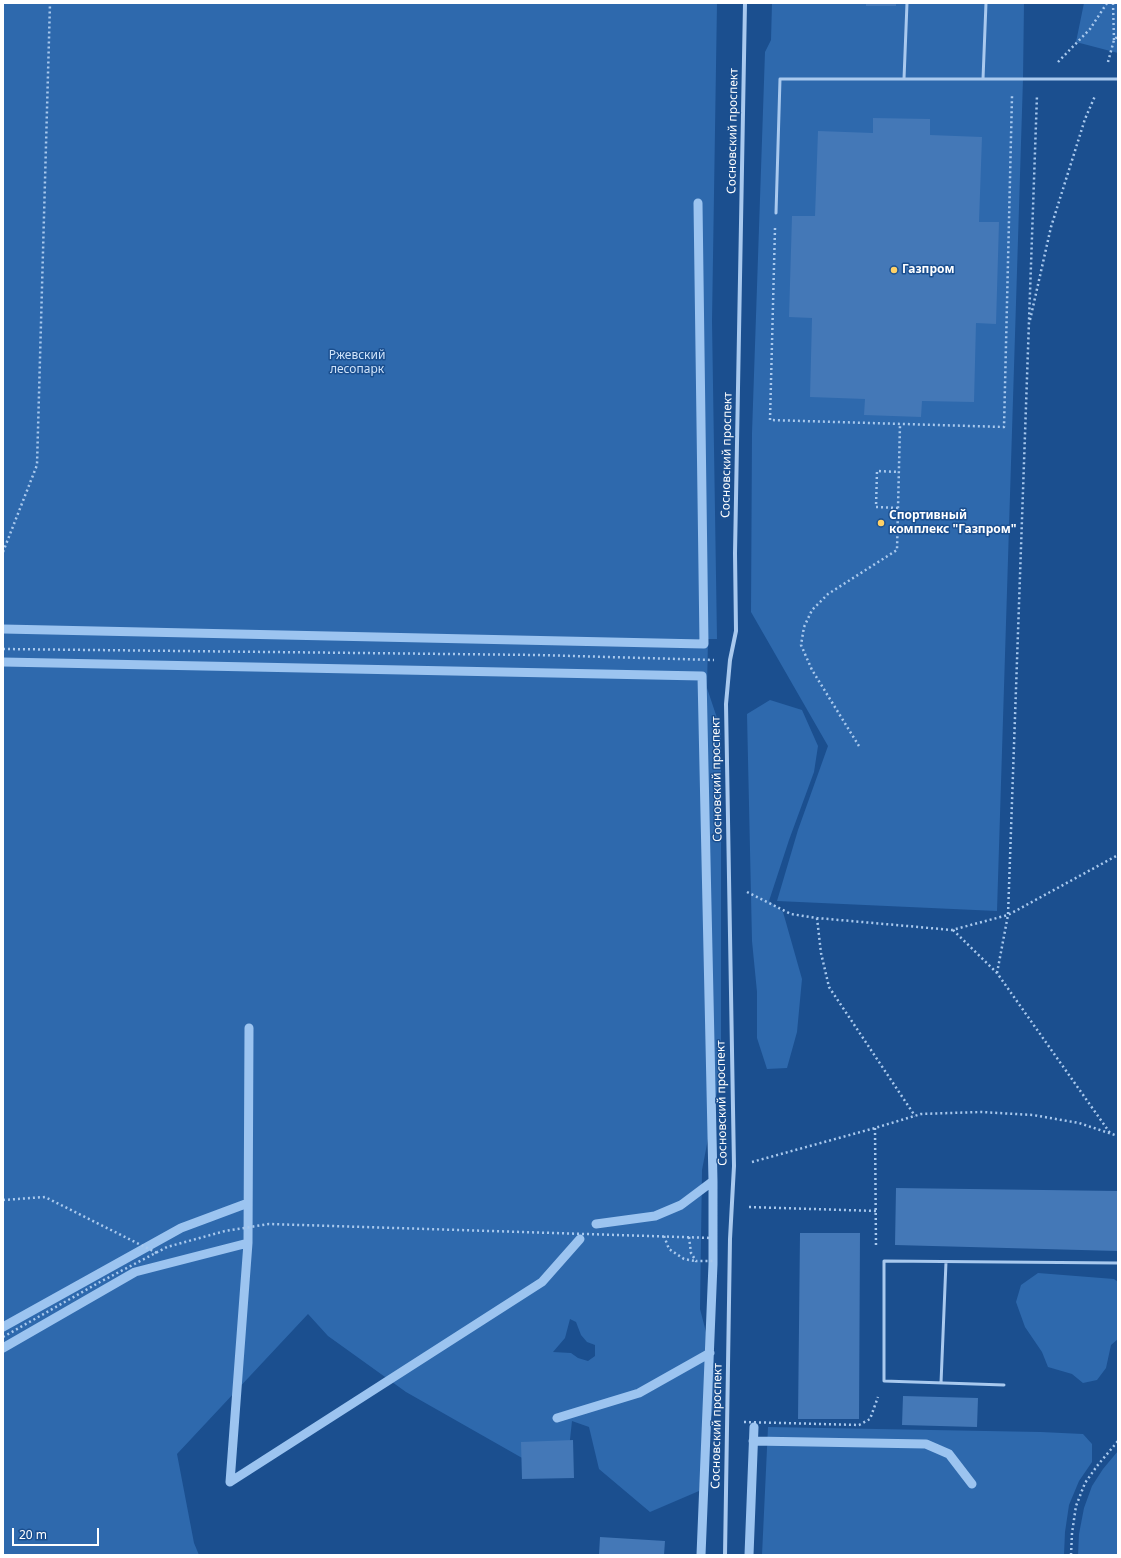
<!DOCTYPE html>
<meta charset="utf-8">
<style>
body{margin:0}
#map{position:relative;width:1121px;height:1558px;overflow:hidden;background:#1b4f8f;font-family:"Noto Sans",sans-serif}
canvas{display:block}
.frame{position:absolute;inset:0;border:4px solid #fff;pointer-events:none}
.scale{position:absolute;left:12px;top:1528px;width:87px;height:18px;box-sizing:border-box;border:2px solid #fff;border-top:0;padding-left:5px;font-size:12px;line-height:14px;white-space:nowrap;color:#fff;-webkit-text-stroke:3px #1b4f8f;paint-order:stroke}
</style>
<div id="map">
<canvas width="1121" height="1558"></canvas>
<div class="frame"></div>
<div class="scale">20 m</div>
</div>
<script>
const g = document.querySelector('canvas').getContext('2d');
g.lineJoin = 'round';
function paint(path, color) { g.fillStyle = color; g.fill(path, 'evenodd'); }
const shape = rows => new Path2D(rows.map(r => 'M' + r).join(''));
function stroke(path, color, width, dash) { g.strokeStyle = color; g.lineWidth = width; g.lineCap = dash ? 'butt' : 'round'; g.setLineDash(dash || []); g.stroke(path); }
function write(font, color, halo, rows, align = 'center') {
  g.font = font + ' "Noto Sans",sans-serif'; g.lineWidth = 3; g.setLineDash([]); g.textBaseline = 'middle'; g.strokeStyle = halo; g.fillStyle = color; for (const [text, x, y, turn = 0] of rows) {
    g.save(); g.translate(x, y); g.rotate((+turn || 0) * Math.PI / 180); g.textAlign = isNaN(turn) ? turn : align; if (halo) g.strokeText(text, 0, 0); g.fillText(text, 0, 0); g.restore();
  }
}
paint(shape([
 [3,3,717,3,712,321,717,639,708,639,707,688,721,730,721,1071,702,1170,700,1309,719,1382,708,1431,699,1491,650,1512,599,1469,589,1427,572,1421,568,1458,538,1467,406,1392,328,1336,308,1314,177,1454,194,1543,199,1555,3,1555],
 [570,1319,576,1322,581,1335,587,1342,595,1345,595,1356,588,1361,578,1358,571,1353,553,1352,565,1338],
 [772,3,1024,3,1023,79,997,911,777,901,798,830,828,746,751,612,752,433,765,52,771,40],
 [1084,3,1118,3,1118,53,1076,42],
 [770,700,802,710,818,746,814,772,789,840,769,901,783,912,802,979,797,1032,787,1068,767,1069,757,1038,757,992,752,941,747,714],
 [1038,1273,1114,1279,1118,1282,1118,1339,1111,1345,1106,1368,1097,1380,1083,1383,1072,1374,1048,1367,1042,1352,1025,1327,1016,1302,1021,1285],
 [768,1427,1041,1432,1083,1434,1092,1444,1092,1462,1079,1481,1069,1505,1065,1532,1064,1555,762,1555],
 [1118,1451,1118,1555,1078,1555,1079,1534,1084,1508,1092,1486,1103,1469]
]), '#2e69ad');
stroke(shape([
 [3,629,704,644,698,203],
 [3,662,702,676,713,1181,713,1264,701,1555],
 [596,1224,655,1216,681,1205,713,1181],
 [3,1327,181,1228,248,1203],
 [3,1348,135,1272,248,1243],
 [557,1418,639,1393,710,1353],
 [753,1441,926,1444,949,1454,972,1484],
 [230,1482,248,1243,249,1028],
 [230,1482,542,1282,580,1239],
 [749,1555,754,1427]
]), '#9cc4f0', 9);
paint(shape([
 [866,3,896,3,896,6,866,6],
 [873,118,930,119,930,135,982,137,979,222,999,222,996,324,976,323,974,402,922,401,921,417,864,415,865,399,810,397,812,318,789,317,792,216,815,216,818,131,873,133],
 [896,1188,1118,1191,1118,1251,895,1245],
 [800,1233,860,1233,859,1419,798,1419],
 [903,1396,978,1398,977,1427,902,1425],
 [573,1440,574,1478,522,1479,521,1442],
 [600,1537,665,1541,664,1555,599,1555]
]), '#4478b7');
stroke(shape([
 [1113,3,1114,40],
 [1058,62,1090,29,1107,3],
 [1108,62,1114,40,1118,36],
 [775,228,770,420,1004,427,1012,96],
 [1030,320,1051,227,1085,119,1095,96],
 [898,508,876,507,877,471,899,472],
 [3,552,37,465,50,3],
 [3,649,538,655,714,660],
 [859,746,812,670,801,645,804,627,812,610,828,594,897,550,900,424],
 [747,892,791,914,817,918,952,930,1008,915,1118,855],
 [817,918,821,953,829,987,915,1116],
 [953,930,997,973,1110,1133],
 [997,973,1008,915,1037,95],
 [875,1128,876,1247],
 [752,1162,875,1128,921,1114,981,1112,1033,1115,1079,1123,1118,1136],
 [3,1200,45,1197,157,1253],
 [749,1207,876,1211],
 [664,1236,669,1249,684,1259,695,1261],
 [689,1237,691,1253,696,1261,713,1261],
 [3,1337,100,1282,167,1247,225,1231,269,1224,712,1238],
 [744,1422,859,1425,870,1419,878,1397],
 [1071,1555,1072,1533,1076,1506,1085,1483,1097,1466,1118,1441]
]), '#a9c9ee', 2.5, [2, 3]);
stroke(shape([
 [904,79,907,3],
 [983,79,986,3],
 [776,213,780,79,1118,79],
 [941,1383,946,1262],
 [1004,1385,884,1381,884,1261,1118,1263]
]), '#a9c9ee', 3);
stroke(shape([
 [725,1555,730,1239,734,1166,726,704,730,660,736,631,735,553,745,3]
]), '#a9c9ee', 4);
for (const [x, y, r, color] of [
 [894,270,4,"#ffd166"],
 [881,523,4,"#ffd166"]
]) { const dot = new Path2D(); dot.arc(x, y, r, 0, 2 * Math.PI); g.fillStyle = color; g.fill(dot); stroke(dot, '#1b4f8f', 1.5); }
write('12px', '#fff', '#1b4f8f', [
 ["Сосновский проспект",733,131,-89],
 ["Сосновский проспект",727,455,-89],
 ["Сосновский проспект",717,779,-91],
 ["Сосновский проспект",722,1103,-91],
 ["Сосновский проспект",717,1426,-89]
]);
write('bold 12px', '#fff', '#1b4f8f', [
 ["Газпром",902,270],
 ["Cпортивный",889,516],
 ["комплекс \"Газпром\"",889,530]
], 'left');
write('12px', '#cfe3fa', '#1b4f8f', [
 ["Ржевский",357,356],
 ["лесопарк",357,370]
]);
</script>
